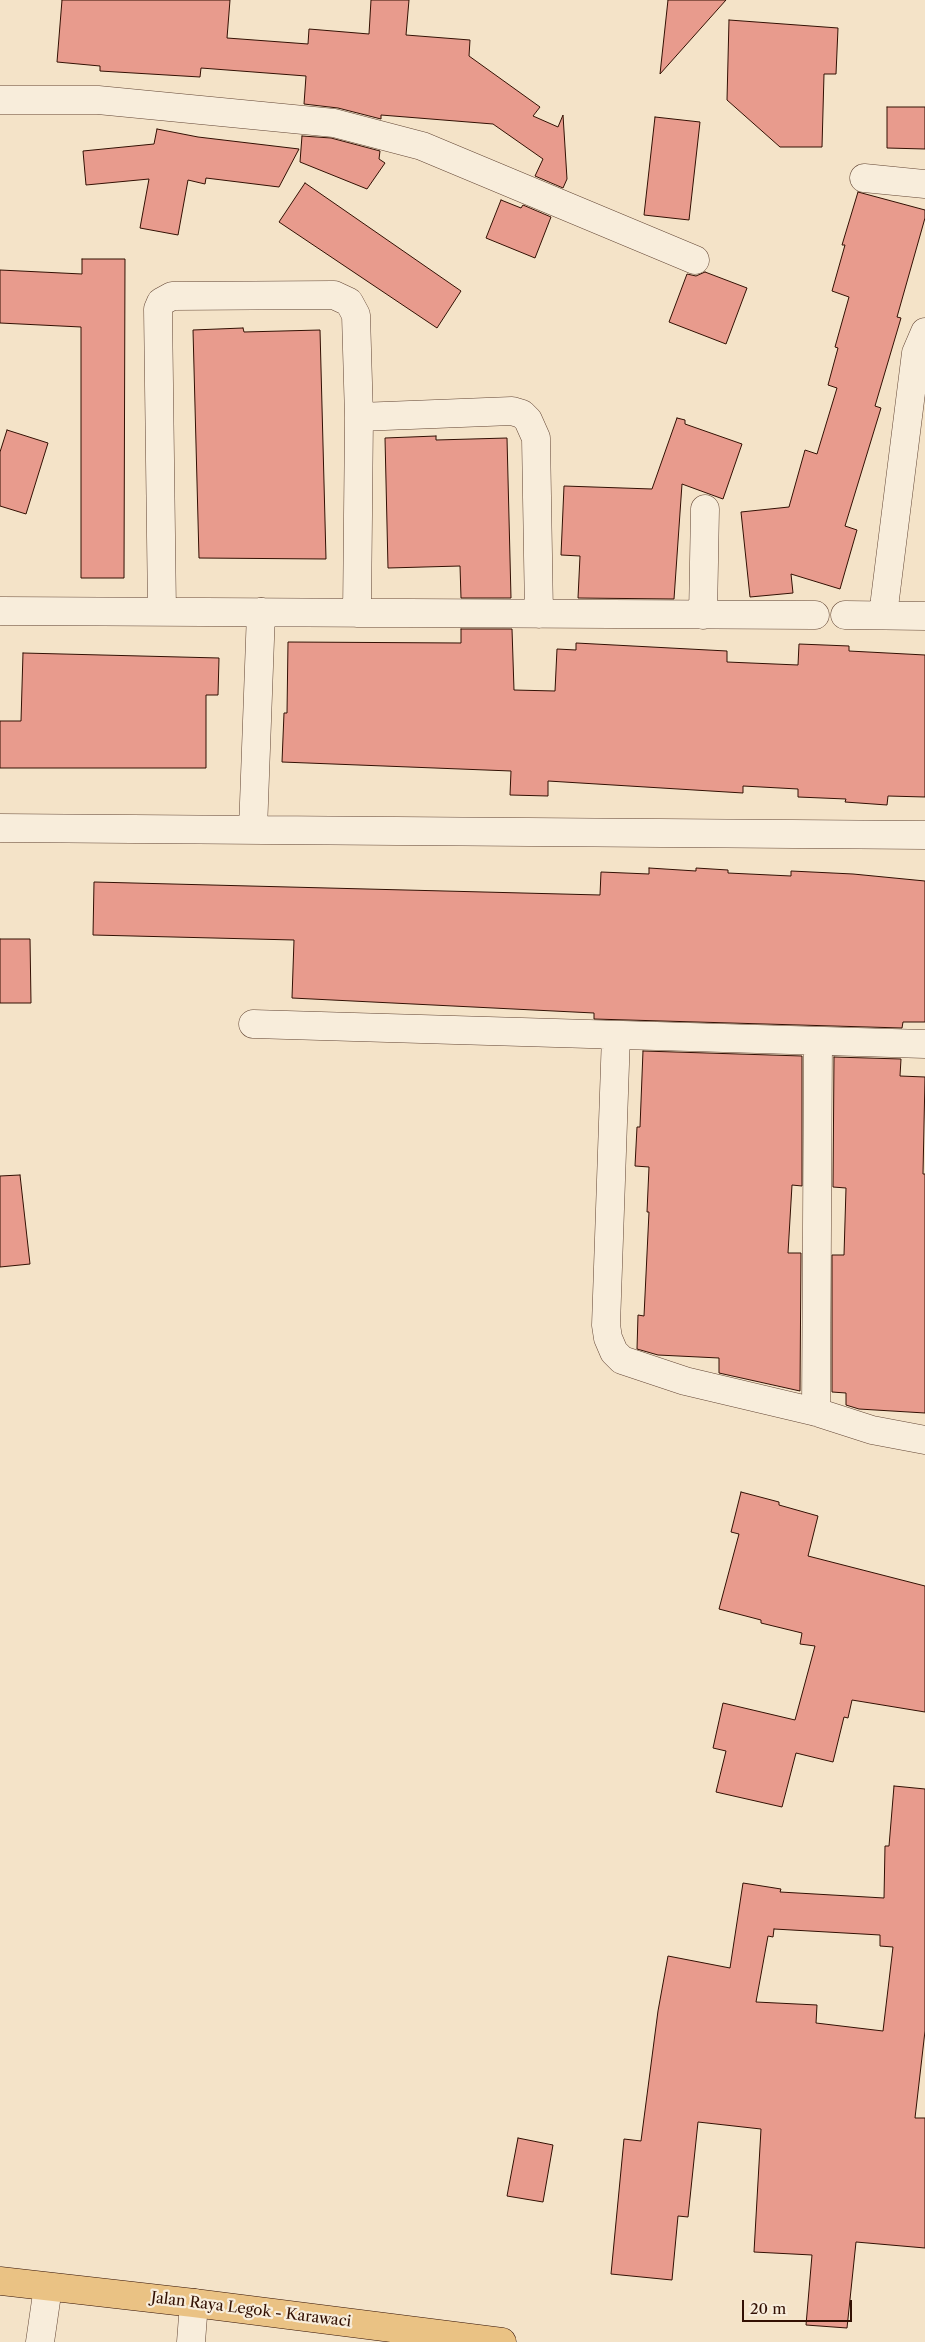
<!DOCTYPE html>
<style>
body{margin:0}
#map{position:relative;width:925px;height:2342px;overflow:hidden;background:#f4e3c8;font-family:"Libre Caslon Text",serif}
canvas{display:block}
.scale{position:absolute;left:742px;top:2300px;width:110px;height:22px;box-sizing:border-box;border:2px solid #321003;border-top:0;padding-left:6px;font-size:15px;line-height:18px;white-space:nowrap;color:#321003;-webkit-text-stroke:4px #f8eddb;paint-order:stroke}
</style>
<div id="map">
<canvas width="925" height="2342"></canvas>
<div class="scale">20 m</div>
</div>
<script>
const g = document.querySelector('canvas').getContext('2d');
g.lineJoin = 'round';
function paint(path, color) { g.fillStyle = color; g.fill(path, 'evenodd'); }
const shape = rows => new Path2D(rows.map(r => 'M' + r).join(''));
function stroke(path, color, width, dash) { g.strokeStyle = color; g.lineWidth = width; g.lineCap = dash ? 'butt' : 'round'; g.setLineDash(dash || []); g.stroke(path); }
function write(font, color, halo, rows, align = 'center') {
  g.font = font + ' "Libre Caslon Text",serif'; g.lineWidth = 4.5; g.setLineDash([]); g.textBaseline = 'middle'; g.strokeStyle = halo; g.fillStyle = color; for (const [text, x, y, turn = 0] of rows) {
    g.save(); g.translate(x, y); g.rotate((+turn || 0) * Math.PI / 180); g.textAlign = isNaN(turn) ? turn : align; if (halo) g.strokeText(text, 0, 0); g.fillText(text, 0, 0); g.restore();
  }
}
const building = shape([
 [62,0,230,0,227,38,308,44,309,29,369,34,371,0,409,0,406,35,470,40,469,56,540,107,533,116,558,127,563,115,567,179,563,188,535,176,543,159,493,124,381,115,381,119,338,108,304,104,306,76,201,68,200,77,100,71,100,66,57,62,62,0],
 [668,0,726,0,660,74,668,0],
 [729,20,838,28,836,74,824,74,822,147,780,147,727,100,729,20],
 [887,107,925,107,925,149,887,148,887,107],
 [655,117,700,122,689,220,644,215,655,117],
 [157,129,198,137,299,149,279,187,206,178,205,184,188,180,178,235,140,228,149,179,86,185,83,151,154,144,157,129],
 [302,136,331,138,380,151,379,159,385,163,367,189,300,162,302,136],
 [305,183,461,291,437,328,279,222,305,183],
 [858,192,925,210,925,218,897,317,901,318,875,406,881,408,845,526,857,530,840,589,791,574,793,593,750,597,741,512,789,507,805,450,817,454,837,388,828,385,838,348,835,347,849,297,832,291,845,245,842,245,858,192],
 [501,200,521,208,523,205,551,217,535,258,486,238,501,200],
 [82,259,125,259,124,578,81,578,81,327,0,323,0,270,82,274,82,259],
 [705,272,747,288,726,344,669,322,687,274,696,276,705,272],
 [243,328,244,332,320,330,326,559,199,558,193,330,243,328],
 [677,418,685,420,685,424,742,444,723,499,682,484,674,599,578,598,580,556,561,555,564,486,652,489,677,418],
 [7,430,48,443,26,514,0,506,0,452,7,430],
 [436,436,436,440,507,438,511,598,461,598,460,566,388,568,385,438,436,436],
 [461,629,512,629,514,690,555,691,557,649,576,650,576,643,727,651,727,662,798,665,799,644,849,646,849,651,925,655,925,797,888,796,887,805,845,802,846,799,798,797,798,789,743,786,743,793,548,781,548,796,510,795,511,771,282,762,284,713,287,713,288,642,461,643,461,629],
 [23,653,219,658,218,695,206,695,206,768,0,768,0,721,21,721,23,653],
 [649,868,696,871,696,868,728,870,728,873,791,876,791,871,853,874,925,881,925,1022,903,1022,902,1028,594,1019,594,1013,292,998,294,940,93,935,94,882,600,895,601,872,649,874,649,868],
 [0,939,30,939,31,1003,0,1003,0,939],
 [643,1051,802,1056,802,1186,792,1185,788,1253,801,1253,800,1391,719,1373,719,1358,658,1355,637,1349,638,1315,644,1316,649,1212,647,1212,649,1167,635,1166,637,1127,640,1127,643,1051],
 [834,1057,901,1059,900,1076,925,1077,923,1174,925,1174,925,1413,859,1409,846,1405,846,1393,832,1392,832,1255,844,1255,846,1188,833,1187,834,1057],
 [20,1175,30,1264,0,1267,0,1176,20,1175],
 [741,1492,779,1502,779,1505,818,1516,808,1556,925,1586,925,1712,852,1700,848,1718,844,1717,833,1762,796,1753,782,1807,716,1792,726,1751,713,1748,723,1703,795,1720,815,1646,800,1644,802,1633,761,1623,761,1620,719,1609,739,1534,731,1532,741,1492],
 [894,1786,925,1789,925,2031,915,2118,925,2118,925,2248,856,2242,847,2328,806,2325,812,2255,754,2252,761,2129,698,2122,688,2217,678,2216,672,2280,611,2274,624,2139,641,2141,658,2011,668,1956,730,1968,743,1883,781,1889,780,1892,884,1898,885,1846,889,1846,894,1786],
 [774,1929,880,1935,880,1946,893,1947,883,2031,816,2023,817,2005,756,2002,768,1936,773,1937,774,1929],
 [518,2138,553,2145,543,2202,507,2196,518,2138]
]);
paint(building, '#e89b8d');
stroke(building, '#321003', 1);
const minor = shape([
 [0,100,98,100,334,123,422,146,695,260],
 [864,178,925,184],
 [359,417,512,411,522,414,528,420,536,438,539,614],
 [0,611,815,615],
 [162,611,158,309,161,302,172,296,334,295,349,302,356,315,359,417,357,613],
 [703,615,705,509],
 [845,615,925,616],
 [883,615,916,353,925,332],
 [0,828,925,835],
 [253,830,261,612],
 [253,1024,925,1044],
 [616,1035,606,1325,608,1338,614,1352,622,1360,685,1381,816,1412,872,1430,925,1440],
 [816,1412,818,1041],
 [40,2342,48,2287],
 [191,2342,194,2303]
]);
const major = shape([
 [0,2281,194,2303,502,2342]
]);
stroke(minor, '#624534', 29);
stroke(major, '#321003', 29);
stroke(minor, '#f8eddb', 28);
stroke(major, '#eac284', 28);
write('15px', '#321003', '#f8eddb', [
 ["Jalan Raya Legok - Karawaci",251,2310,7]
]);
</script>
